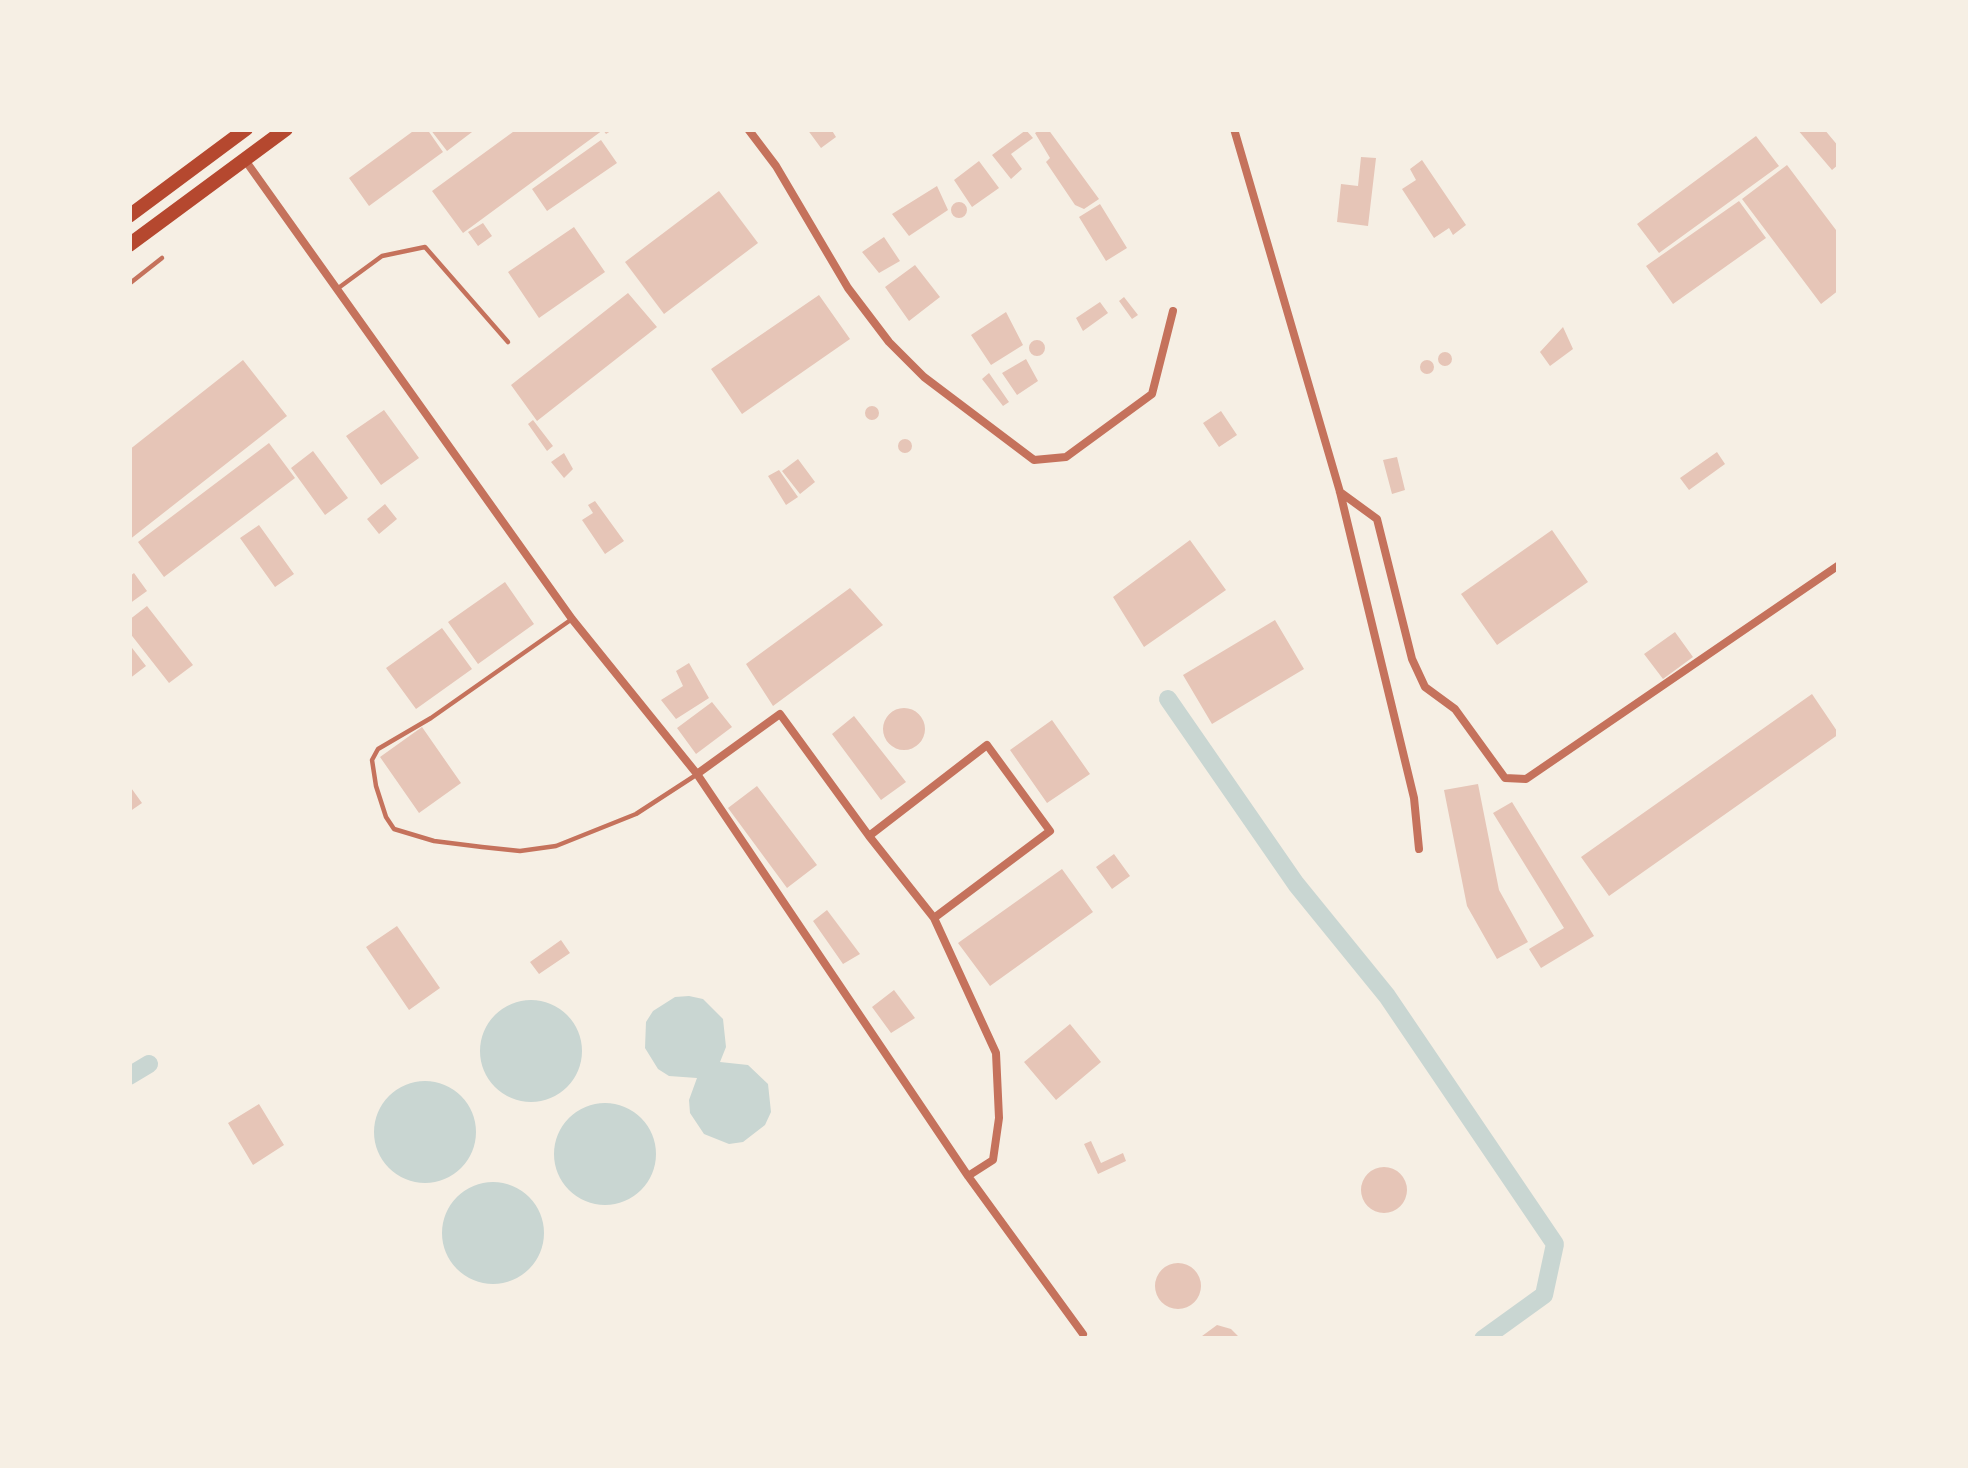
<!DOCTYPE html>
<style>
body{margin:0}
#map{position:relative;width:1968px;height:1468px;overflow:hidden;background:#f6efe4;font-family:Rubik,sans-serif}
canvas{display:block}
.frame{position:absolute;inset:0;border:132px solid #f6efe4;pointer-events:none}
</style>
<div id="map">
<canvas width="1968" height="1468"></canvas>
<div class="frame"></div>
</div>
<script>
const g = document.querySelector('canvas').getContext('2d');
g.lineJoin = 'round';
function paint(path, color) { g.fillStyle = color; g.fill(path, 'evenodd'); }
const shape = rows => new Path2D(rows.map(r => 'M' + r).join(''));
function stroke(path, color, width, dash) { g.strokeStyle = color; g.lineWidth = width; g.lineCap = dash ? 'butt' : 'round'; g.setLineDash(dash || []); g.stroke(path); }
paint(shape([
 [689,996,703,999,723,1019,726,1047,720,1062,748,1065,768,1084,771,1112,765,1125,743,1142,729,1144,704,1134,690,1113,689,1100,697,1078,669,1076,658,1069,645,1048,646,1022,653,1011,675,997],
 '480 1051a51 51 0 1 1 102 0a51 51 0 1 1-102 0Z',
 '374 1132a51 51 0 1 1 102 0a51 51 0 1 1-102 0Z',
 '554 1154a51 51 0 1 1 102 0a51 51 0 1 1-102 0Z',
 '442 1233a51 51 0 1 1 102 0a51 51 0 1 1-102 0Z'
]), '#c9d6d2');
stroke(shape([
 [1168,699,1296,884,1387,996,1555,1244,1544,1295,1483,1339],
 [129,1076,149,1064]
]), '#c9d6d2', 18);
paint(shape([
 [416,129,427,129,443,152,369,206,349,178],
 [430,129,476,129,447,151],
 [517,129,614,129,606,134,603,130,463,233,432,191],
 [807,129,831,129,836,137,821,148],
 [1041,129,1048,129,1099,199,1084,209,1075,205,1046,162,1050,158,1035,133],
 [1797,129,1824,129,1839,147,1839,164,1832,170],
 [1026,130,1033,138,1011,154,1022,169,1011,179,992,155],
 [1756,136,1779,166,1659,253,1637,224],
 [601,140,617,163,547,211,532,189],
 [1361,157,1376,158,1368,226,1337,222,1341,184,1358,186],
 [1422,160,1466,225,1453,235,1449,228,1434,238,1402,189,1416,180,1410,169],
 [979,161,999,188,972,207,954,180],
 [1787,165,1839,234,1839,290,1821,304,1742,199],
 [937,186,948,210,909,236,892,214],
 [719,191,758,243,664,314,625,262],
 [1739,201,1766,238,1673,304,1646,266],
 '951 210a8 8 0 1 1 16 0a8 8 0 1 1-16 0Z',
 [1100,204,1127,248,1106,261,1079,217],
 [483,223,492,236,478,246,468,232],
 [574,227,605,272,539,318,508,272],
 [884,237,900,261,879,273,862,252],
 [915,265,940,297,909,321,885,287],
 [628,293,657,327,537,421,511,385],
 [819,295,850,339,742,414,711,369],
 [1124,297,1138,315,1132,319,1119,301],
 [1100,302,1108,313,1083,331,1076,318],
 [1006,312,1023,345,991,365,971,335],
 [1563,327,1573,349,1550,366,1540,352],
 '1029 348a8 8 0 1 1 16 0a8 8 0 1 1-16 0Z',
 '1438 359a7 7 0 1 1 14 0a7 7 0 1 1-14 0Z',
 [1026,359,1038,381,1017,395,1002,373],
 '1420 367a7 7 0 1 1 14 0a7 7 0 1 1-14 0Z',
 [243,360,287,416,129,540,129,450],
 [989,373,1009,402,1003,406,982,379],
 '865 413a7 7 0 1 1 14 0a7 7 0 1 1-14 0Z',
 [384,410,419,458,381,485,346,436],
 [1221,411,1237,435,1219,447,1203,423],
 [533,420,553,446,547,451,528,424],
 '898 446a7 7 0 1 1 14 0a7 7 0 1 1-14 0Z',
 [269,443,295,478,164,577,138,542],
 [313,451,348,498,325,515,291,468],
 [1717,452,1725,464,1689,490,1680,478],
 [564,453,573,469,564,478,551,462],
 [1397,457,1405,490,1392,494,1383,460],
 [798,459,815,482,800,494,782,471],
 [779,470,798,497,786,505,768,476],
 [595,501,624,541,605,554,582,520,593,513,588,505],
 [385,504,397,519,379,534,367,519],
 [259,525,294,574,275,587,240,538],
 [1552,530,1588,582,1497,645,1461,594],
 [1190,540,1226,590,1144,647,1113,597],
 [134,573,147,591,129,604,129,577],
 [505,582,534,624,478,664,448,622],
 [850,588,883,625,773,706,746,664],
 [147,606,193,665,169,683,129,632,129,620],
 [1275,620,1304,669,1212,724,1183,675],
 [442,628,472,669,416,709,386,668],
 [1675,632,1693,657,1663,679,1644,654],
 [129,644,146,666,129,679],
 [689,663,709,698,676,719,661,700,683,686,676,671],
 [1812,694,1839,734,1609,896,1581,857],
 [712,702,732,727,696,754,677,728],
 '883 729a21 21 0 1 1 42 0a21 21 0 1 1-42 0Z',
 [854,716,906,782,881,800,832,734],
 [1052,720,1090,774,1047,803,1010,750],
 [422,727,461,783,419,813,380,757],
 [1478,784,1499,890,1528,942,1497,959,1467,906,1444,790],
 [129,785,142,803,129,812],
 [757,786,817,865,787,888,728,808],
 [1512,802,1594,936,1541,968,1529,949,1564,928,1493,813],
 [1114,854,1130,876,1112,889,1096,867],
 [1062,869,1093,912,990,986,958,943],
 [827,910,860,954,843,964,813,921],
 [397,926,440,988,409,1010,366,947],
 [561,940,570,953,539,974,530,962],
 [894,990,915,1018,891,1033,872,1007],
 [1070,1024,1101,1062,1056,1100,1024,1062],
 [259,1104,284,1145,253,1165,228,1123],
 [1091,1141,1101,1163,1123,1153,1126,1161,1098,1174,1084,1144],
 '1361 1190a23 23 0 1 1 46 0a23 23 0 1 1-46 0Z',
 '1155 1286a23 23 0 1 1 46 0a23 23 0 1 1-46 0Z',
 [1217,1325,1231,1329,1241,1339,1198,1339]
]), '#e6c5b7');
stroke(shape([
 [129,284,162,258],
 [337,289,382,256,425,247,508,342],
 [572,619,431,718,378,749,372,760,376,786,386,817,394,829,434,841,482,847,520,851,556,846,636,814,696,775]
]), '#c5725c', 4.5);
stroke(shape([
 [748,129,776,166,848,288,889,342,924,377,1034,460,1066,457,1152,394,1173,311],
 [1234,129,1340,492,1414,798,1419,849],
 [245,160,572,619,697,774,968,1176,1083,1334],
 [1340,492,1377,519,1412,659,1425,687,1455,709,1505,778,1526,779,1839,565],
 [697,774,780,714,869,836,987,745,1050,831,934,918,869,836],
 [934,918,996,1053,999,1118,993,1160,968,1176]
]), '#c5725c', 8);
stroke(shape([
 [129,216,246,129],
 [129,245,286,129]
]), '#b5482f', 14);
</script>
